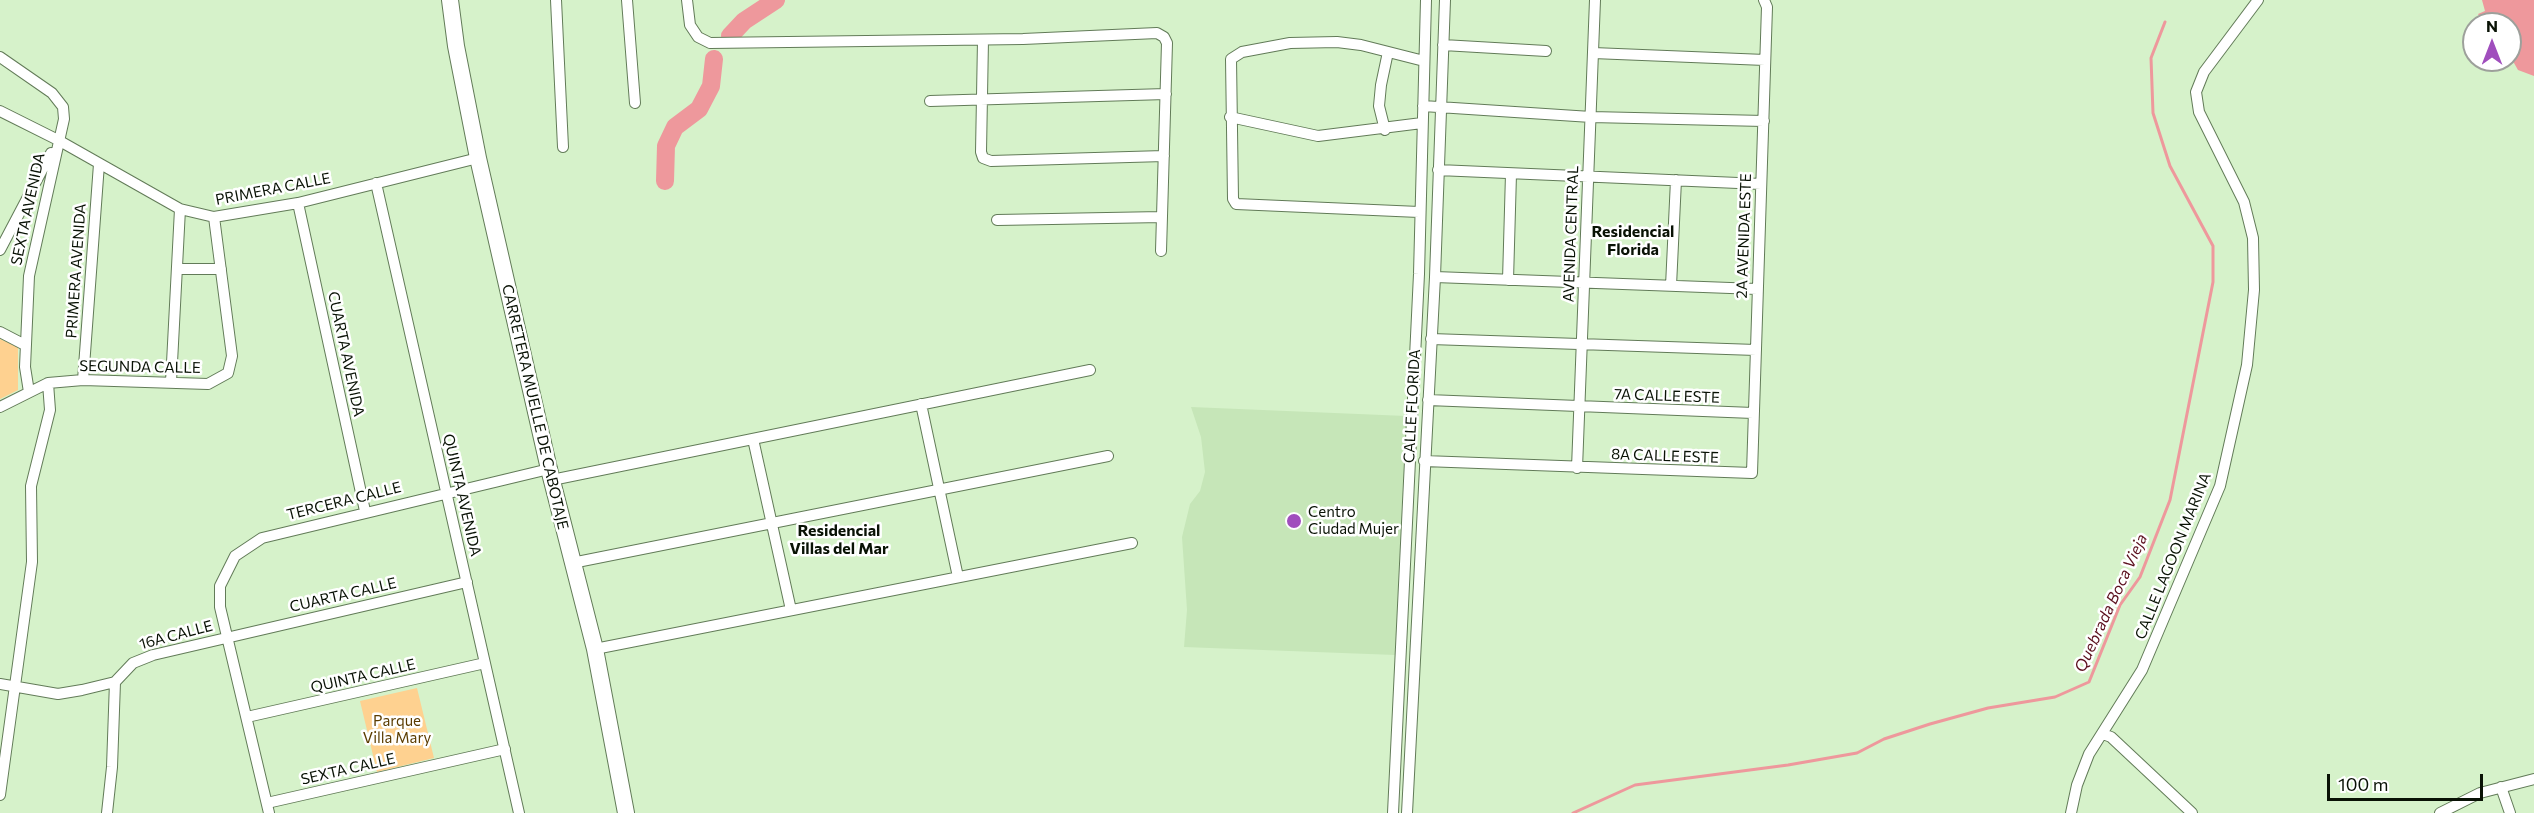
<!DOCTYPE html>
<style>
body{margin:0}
#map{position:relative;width:2534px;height:813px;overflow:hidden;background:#d6f2ca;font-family:Commissioner,sans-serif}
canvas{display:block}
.north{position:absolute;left:2462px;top:12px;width:60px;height:60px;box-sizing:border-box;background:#fff;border:2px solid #9da09b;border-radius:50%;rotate:0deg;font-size:16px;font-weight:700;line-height:24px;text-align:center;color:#091205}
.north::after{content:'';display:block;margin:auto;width:21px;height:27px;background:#a04ebd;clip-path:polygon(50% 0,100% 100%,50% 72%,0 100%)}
.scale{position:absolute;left:2327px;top:774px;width:156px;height:27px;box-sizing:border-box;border:3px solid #091205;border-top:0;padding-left:8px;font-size:18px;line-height:21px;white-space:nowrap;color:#091205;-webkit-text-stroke:4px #fff;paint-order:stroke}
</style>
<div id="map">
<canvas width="2534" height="813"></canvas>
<div class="north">N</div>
<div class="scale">100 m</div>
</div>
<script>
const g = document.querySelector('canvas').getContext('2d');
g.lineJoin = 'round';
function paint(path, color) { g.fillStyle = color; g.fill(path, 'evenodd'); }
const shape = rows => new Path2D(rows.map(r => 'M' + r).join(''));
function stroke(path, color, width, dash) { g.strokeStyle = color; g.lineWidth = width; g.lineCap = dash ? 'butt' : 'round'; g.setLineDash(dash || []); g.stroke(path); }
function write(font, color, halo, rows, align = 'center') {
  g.font = font + ' Commissioner,sans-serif'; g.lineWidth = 5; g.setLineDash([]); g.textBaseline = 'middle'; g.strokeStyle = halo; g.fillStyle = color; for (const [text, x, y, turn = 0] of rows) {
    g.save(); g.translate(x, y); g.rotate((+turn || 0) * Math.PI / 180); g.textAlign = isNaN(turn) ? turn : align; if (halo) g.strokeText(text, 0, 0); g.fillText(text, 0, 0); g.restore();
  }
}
paint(shape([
 [1191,407,1406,416,1395,655,1184,647,1187,610,1182,537,1190,504,1200,491,1205,472,1201,437]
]), '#c6e6b8');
paint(shape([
 [0,339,18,347,18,390,0,399],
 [417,688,434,758,377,772,360,701]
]), '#fed190');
paint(shape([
 [2482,0,2534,0,2534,76,2518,70,2510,56,2510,24,2493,24,2491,21,2484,24,2478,14,2485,11]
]), '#ee989c');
stroke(shape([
 [1573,813,1635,785,1788,765,1857,753,1884,739,1930,724,1988,708,2055,697,2089,682,2120,605,2140,577,2170,500,2213,282,2213,246,2170,166,2153,113,2151,58,2165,22]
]), '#ee989c', 3);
stroke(shape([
 [730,36,744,21,776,0],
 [665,181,666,146,675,127,699,109,711,86,714,59]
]), '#ee989c', 18);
const minor = shape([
 [556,0,563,147],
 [627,0,635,103],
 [687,0,690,25,698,37,710,43,1023,39,1157,33,1164,37,1167,43,1161,251],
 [983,40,981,152,983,158,991,161,1164,156],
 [1443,45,1546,51],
 [1593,53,1765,60],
 [0,57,52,93,63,107,64,119,29,276,25,367,29,392],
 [930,101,1166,94],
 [1423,106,1591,117,1764,121],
 [0,111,58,140,180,209,214,217,298,203,478,158],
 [1230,117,1318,136,1422,123],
 [1385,130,1379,106,1381,85,1388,52],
 [1438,170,1761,184],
 [376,183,519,813],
 [298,203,365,511],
 [1419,212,1236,204,1233,199,1231,59,1242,52,1290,43,1337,42,1361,45,1424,61],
 [997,220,1162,217],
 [0,250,51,153],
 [177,269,221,269],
 [1435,277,1757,289],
 [1508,280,1511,174],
 [1671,286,1676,180],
 [0,332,25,345],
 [1431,339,1756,350],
 [83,380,99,164],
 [171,382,180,209],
 [1428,400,1753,413],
 [921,404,958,577],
 [0,407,48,383,83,380,208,384,228,373,232,356,214,217],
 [753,439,791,610],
 [1424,461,1752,473,1767,7,1764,0],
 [1577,468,1595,0],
 [552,480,1090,370],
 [572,563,1108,456],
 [595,649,1132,543],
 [0,684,58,694,82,690,115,682,133,663,153,655,467,582],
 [247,717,485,663],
 [2103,734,2111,737,2192,813],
 [2501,787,2510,813],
 [0,795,32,562,31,486,50,410,48,383],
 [267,803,505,749],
 [107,813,112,767,115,682],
 [269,813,220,607,220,586,235,556,262,538,549,469],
 [1393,813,1419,274,1426,0],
 [1407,813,1435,277,1445,0],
 [2071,813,2077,785,2089,754,2142,670,2220,486,2247,365,2254,290,2253,238,2244,202,2199,112,2196,92,2204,72,2258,0],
 [2440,813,2480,793,2534,779]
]);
const secondary = shape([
 [450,0,456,46,478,158,549,469,595,649,626,813]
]);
stroke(minor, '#627b58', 12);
stroke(secondary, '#627b58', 18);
stroke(minor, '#fff', 10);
stroke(secondary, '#fff', 16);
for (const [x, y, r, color] of [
 [1294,521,8,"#a04ebd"]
]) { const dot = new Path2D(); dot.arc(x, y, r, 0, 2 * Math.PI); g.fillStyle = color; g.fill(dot); stroke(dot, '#fff', 2); }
write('15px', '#091205', '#fff', [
 ["PRIMERA CALLE",273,189,-11],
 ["SEXTA AVENIDA",28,209,-78],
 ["AVENIDA CENTRAL",1571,234,-88],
 ["2A AVENIDA ESTE",1744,236,-88],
 ["PRIMERA AVENIDA",76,271,-86],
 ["CUARTA AVENIDA",346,354,78],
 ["SEGUNDA CALLE",140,367,1],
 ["7A CALLE ESTE",1667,396,2],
 ["CALLE FLORIDA",1412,406,-87],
 ["CARRETERA MUELLE DE CABOTAJE",535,407,77],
 ["8A CALLE ESTE",1665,456,2],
 ["QUINTA AVENIDA",462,495,77],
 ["TERCERA CALLE",344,501,-14],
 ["CALLE LAGOON MARINA",2173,556,-68],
 ["CUARTA CALLE",343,595,-13],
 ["16A CALLE",176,635,-15],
 ["QUINTA CALLE",363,676,-13],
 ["SEXTA CALLE",348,769,-13]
]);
write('15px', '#091205', '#fff', [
 ["Centro",1308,512],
 ["Ciudad Mujer",1308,529]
], 'left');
write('15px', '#5b3c00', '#fff', [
 ["Parque",397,721],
 ["Villa Mary",397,738]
]);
write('bold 16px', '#091205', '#fff', [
 ["Residencial",1633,232],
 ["Florida",1633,250],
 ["Residencial",839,531],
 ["Villas del Mar",839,549]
]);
write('italic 16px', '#5b0f1d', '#fff', [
 ["Quebrada Boca Vieja",2111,603,-65]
]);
</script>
